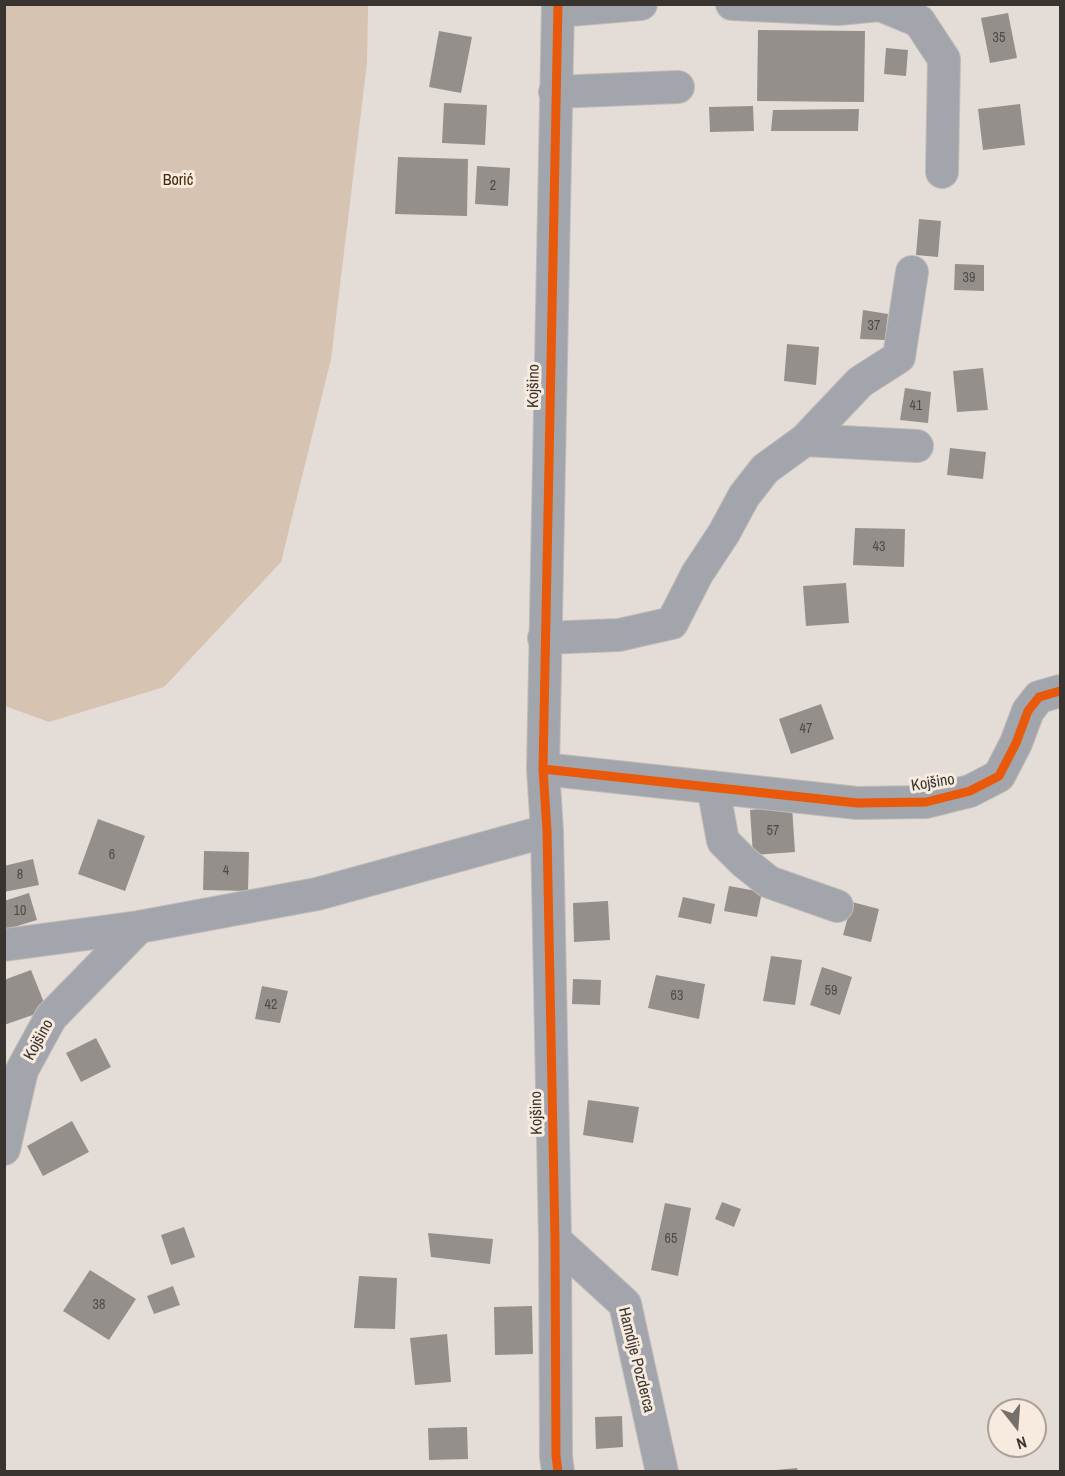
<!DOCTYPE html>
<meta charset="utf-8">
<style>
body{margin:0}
#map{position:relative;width:1065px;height:1476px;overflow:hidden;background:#e4ddd7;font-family:"Archivo Narrow",sans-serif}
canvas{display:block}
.frame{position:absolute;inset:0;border:6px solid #39342f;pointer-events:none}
.north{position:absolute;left:987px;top:1398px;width:60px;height:60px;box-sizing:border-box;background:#f7eade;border:2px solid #aba198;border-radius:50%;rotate:163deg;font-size:16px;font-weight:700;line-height:24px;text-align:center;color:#39342f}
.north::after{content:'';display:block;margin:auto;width:21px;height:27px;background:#756f6a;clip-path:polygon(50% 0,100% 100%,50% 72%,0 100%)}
</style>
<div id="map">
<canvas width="1065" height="1476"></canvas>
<div class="frame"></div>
<div class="north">N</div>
</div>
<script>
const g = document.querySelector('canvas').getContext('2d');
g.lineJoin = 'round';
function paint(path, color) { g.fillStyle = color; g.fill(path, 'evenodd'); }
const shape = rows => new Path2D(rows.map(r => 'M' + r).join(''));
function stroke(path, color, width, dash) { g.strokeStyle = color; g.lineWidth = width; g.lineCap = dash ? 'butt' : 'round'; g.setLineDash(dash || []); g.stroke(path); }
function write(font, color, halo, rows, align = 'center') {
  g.font = font + ' "Archivo Narrow",sans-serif'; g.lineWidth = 6; g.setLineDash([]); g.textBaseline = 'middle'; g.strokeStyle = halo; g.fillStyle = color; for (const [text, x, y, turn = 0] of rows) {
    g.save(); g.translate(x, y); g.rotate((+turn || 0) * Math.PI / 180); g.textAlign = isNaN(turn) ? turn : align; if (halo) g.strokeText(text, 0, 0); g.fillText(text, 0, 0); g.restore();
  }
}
paint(shape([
 [4,5,368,5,367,63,331,359,281,562,164,687,49,722,5,706]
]), '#d6c3b1');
paint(shape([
 [1008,13,1017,58,990,63,981,18],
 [758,30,865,31,864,102,757,101],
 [439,31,472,37,461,93,429,87],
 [886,48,908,50,906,76,884,74],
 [444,103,487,105,485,145,442,143],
 [1020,104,1025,145,983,150,978,109],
 [753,106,754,131,710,132,709,107],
 [859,109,858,131,771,131,773,110],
 [398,157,468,159,467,216,395,214],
 [477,166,510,168,508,206,475,204],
 [919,219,941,221,938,257,916,255],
 [955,264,984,265,984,291,954,290],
 [863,310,888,314,885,340,860,339],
 [787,344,819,347,816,385,784,381],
 [983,368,988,410,957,412,953,371],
 [905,388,931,392,928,423,900,420],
 [950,448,986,452,983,479,947,475],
 [855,528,905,529,904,567,853,565],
 [846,583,849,623,806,626,803,586],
 [821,704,834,739,791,754,779,719],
 [792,806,795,852,753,855,750,810],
 [98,819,145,836,125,891,78,874],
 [204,851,249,852,248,891,203,890],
 [33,859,39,885,4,892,4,866],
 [729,886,762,892,757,917,724,911],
 [29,893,37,920,4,930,4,901],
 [683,897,715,904,711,924,678,917],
 [608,901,610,940,574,942,573,903],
 [852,902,879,909,871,942,843,935],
 [771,956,802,960,795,1005,763,1001],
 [822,967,852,977,840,1015,810,1005],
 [31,970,47,1010,4,1025,4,980],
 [656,975,705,984,699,1019,648,1008],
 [573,979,601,980,600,1005,572,1004],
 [262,986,288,991,280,1023,255,1019],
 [96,1038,111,1067,81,1082,66,1053],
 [588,1100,639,1107,633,1143,583,1135],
 [72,1121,89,1152,43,1176,27,1146],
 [722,1202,741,1209,734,1227,715,1219],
 [665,1203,691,1208,678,1276,651,1270],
 [184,1227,195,1257,171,1265,161,1235],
 [428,1233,493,1239,490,1264,431,1257],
 [90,1270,136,1299,109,1340,63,1311],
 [359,1276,397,1278,395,1329,354,1328],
 [173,1286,180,1305,154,1314,147,1296],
 [532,1306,533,1354,495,1355,494,1307],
 [447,1334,451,1382,415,1385,410,1338],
 [622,1416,623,1447,596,1449,595,1417],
 [467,1427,468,1459,429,1460,428,1428],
 [797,1468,798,1472,776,1472,776,1470]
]), '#948f8b');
const minor = shape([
 [558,4,543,769,547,831,555,1240,556,1456,558,1472],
 [732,4,838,9,880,5,919,21,944,59,942,172],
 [558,11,641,4],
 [555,92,678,87],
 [805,440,860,382,899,357,912,272],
 [544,638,619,635,672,623,697,574,724,533,744,496,765,469,805,440,917,446],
 [543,769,857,803,926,802,970,791,999,776,1016,743,1028,711,1039,697,1060,691],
 [713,787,723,841,744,862,769,882,837,906],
 [4,945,139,927,317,894,547,831],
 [4,1149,22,1070,51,1017,139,927],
 [555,1240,625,1304,662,1472]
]);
stroke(minor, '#c1bbb6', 34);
stroke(minor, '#a2a6ac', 32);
stroke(shape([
 [558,4,543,769,547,831,555,1240,556,1456,558,1472],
 [543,769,857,803,926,802,970,791,999,776,1016,743,1028,711,1039,697,1060,691]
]), '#e8590c', 9);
write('14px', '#504b46', null, [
 ["35",999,38],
 ["2",493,186],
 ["39",969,278],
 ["37",874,326],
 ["41",916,406],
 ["43",879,547],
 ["47",806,729],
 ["57",773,831],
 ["6",112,855],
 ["4",226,871],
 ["8",20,875],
 ["10",20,911],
 ["59",831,991],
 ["63",677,996],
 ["42",271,1005],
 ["65",671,1239],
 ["38",99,1305]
]);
write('16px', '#432706', '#f7eade', [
 ["Borić",178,181]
]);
write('16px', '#39342f', '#f7eade', [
 ["Kojšino",534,386,-89],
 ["Kojšino",933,783,-9],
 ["Kojšino",39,1040,-61],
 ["Kojšino",537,1113,-91],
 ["Hamdije Pozderca",636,1360,76]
]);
</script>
